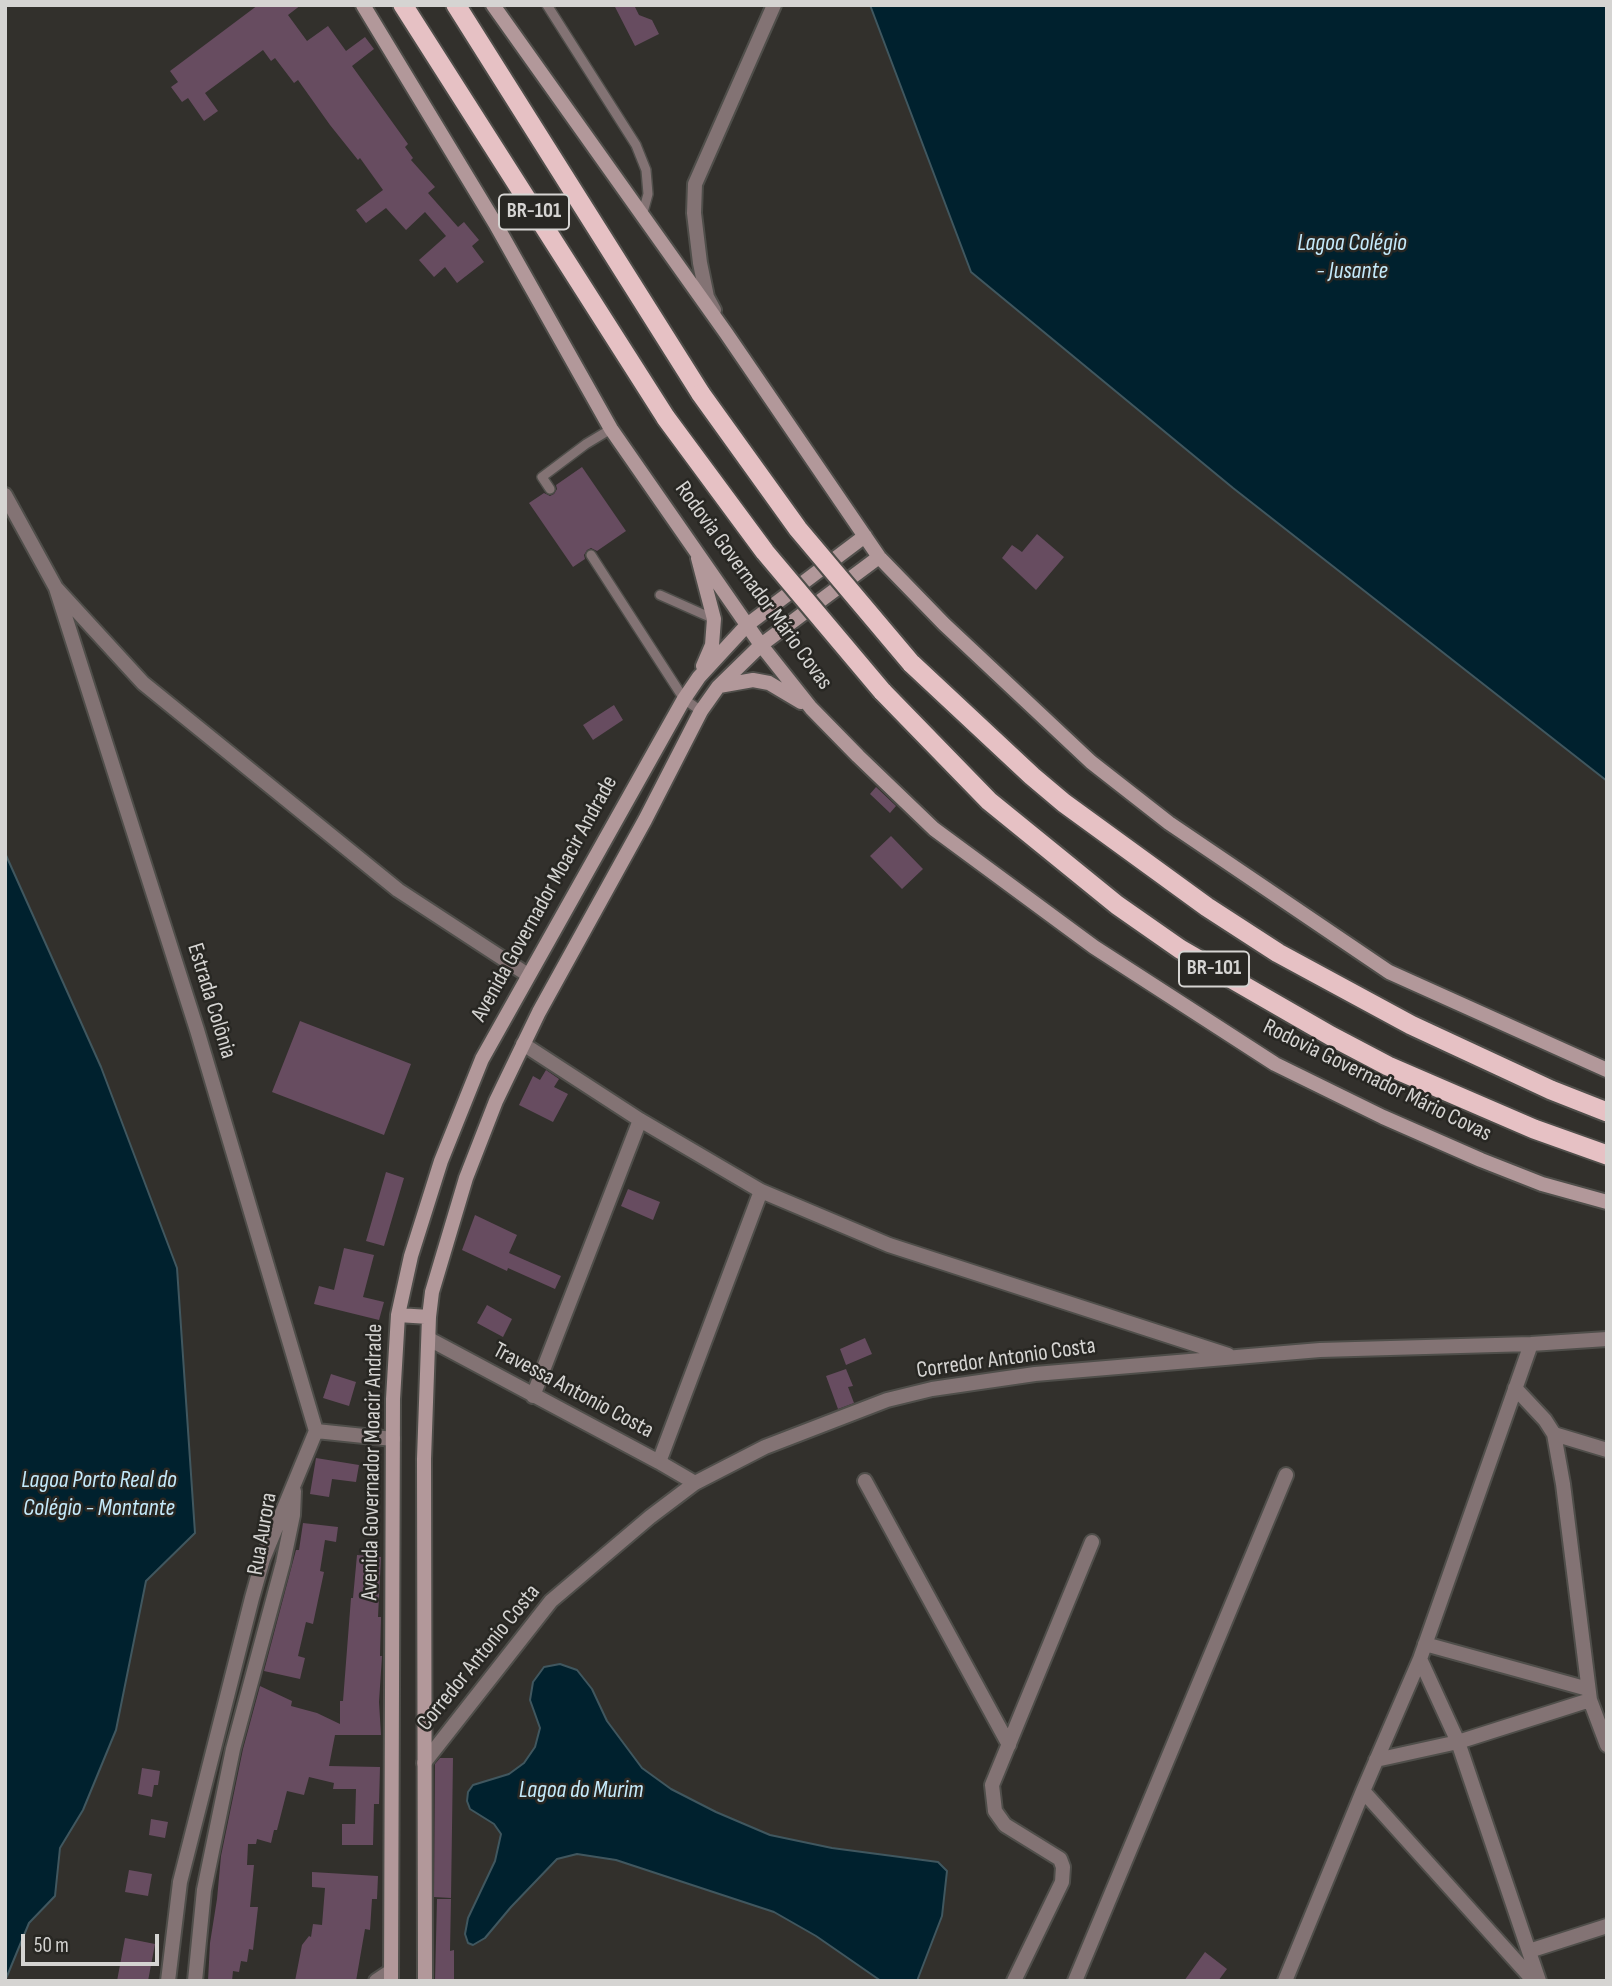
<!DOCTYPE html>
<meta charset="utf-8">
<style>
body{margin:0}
#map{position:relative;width:1612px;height:1986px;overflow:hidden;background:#32302c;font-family:"Sofia Sans Condensed",sans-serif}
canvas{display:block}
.frame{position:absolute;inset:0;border:7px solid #d5d4d2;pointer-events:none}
.scale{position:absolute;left:21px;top:1934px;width:138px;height:32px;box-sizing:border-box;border:4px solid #d5d4d2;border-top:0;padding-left:9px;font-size:21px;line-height:24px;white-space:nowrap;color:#d5d4d2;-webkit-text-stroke:5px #282723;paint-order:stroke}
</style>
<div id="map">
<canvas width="1612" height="1986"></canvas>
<div class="frame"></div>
<div class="scale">50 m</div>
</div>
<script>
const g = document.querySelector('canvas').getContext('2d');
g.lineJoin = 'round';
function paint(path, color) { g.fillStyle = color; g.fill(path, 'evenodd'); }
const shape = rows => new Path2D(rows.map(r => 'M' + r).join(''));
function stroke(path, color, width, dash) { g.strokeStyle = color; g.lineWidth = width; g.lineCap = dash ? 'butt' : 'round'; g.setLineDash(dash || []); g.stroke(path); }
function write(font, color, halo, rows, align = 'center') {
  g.font = font + ' "Sofia Sans Condensed",sans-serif'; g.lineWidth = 5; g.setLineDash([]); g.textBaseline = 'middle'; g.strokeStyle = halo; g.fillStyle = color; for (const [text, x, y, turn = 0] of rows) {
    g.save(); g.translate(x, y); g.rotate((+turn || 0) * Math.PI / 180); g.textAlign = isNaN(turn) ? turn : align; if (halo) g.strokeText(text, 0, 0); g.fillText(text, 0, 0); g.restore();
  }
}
const water = shape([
 [870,5,1607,5,1607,781,1233,488,971,272,870,5],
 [5,853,101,1067,177,1268,195,1533,146,1581,116,1730,83,1810,60,1848,55,1896,29,1923,5,1981,5,853],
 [560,1664,577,1670,592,1689,607,1721,642,1768,671,1789,716,1812,770,1835,832,1848,938,1862,947,1871,942,1916,917,1981,881,1981,816,1936,774,1912,616,1860,577,1854,557,1859,511,1907,485,1938,473,1945,468,1943,465,1934,468,1918,495,1861,501,1834,494,1824,470,1809,467,1801,468,1792,473,1785,509,1774,524,1763,535,1747,540,1728,530,1700,533,1682,544,1667,560,1664]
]);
paint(water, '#00212e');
stroke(water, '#40575f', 2);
paint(shape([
 [258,5,301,5,288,15,307,41,328,26,346,51,365,37,374,49,352,66,408,144,405,147,413,158,411,160,435,187,428,193,458,227,464,222,479,240,472,246,484,262,457,283,445,267,434,277,419,260,446,236,425,212,406,230,386,208,366,223,356,210,383,190,360,158,358,160,330,125,298,80,294,83,275,58,271,61,263,50,205,93,218,111,204,121,188,98,182,102,171,87,178,82,170,71],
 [614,5,634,5,639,15,652,20,659,34,635,46],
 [582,467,626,531,597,551,591,548,587,550,584,555,585,559,573,567,529,503,544,493,550,496,554,494,557,489,556,485],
 [1037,534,1064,557,1036,590,1002,558,1012,545,1022,552],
 [614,705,623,720,593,740,583,725],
 [876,787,896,806,890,813,870,794],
 [891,836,923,869,902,889,870,856],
 [300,1021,411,1064,384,1135,272,1092],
 [546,1070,559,1079,554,1087,568,1094,553,1122,519,1105,533,1076,540,1080],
 [386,1172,404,1178,384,1246,366,1241],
 [628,1189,660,1202,653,1220,621,1206],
 [475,1215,517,1235,509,1253,561,1276,555,1289,508,1268,507,1271,462,1250],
 [344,1248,374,1255,363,1297,384,1302,379,1320,314,1304,319,1286,334,1290],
 [487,1305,512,1319,503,1337,477,1323],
 [865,1338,872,1354,846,1365,840,1349],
 [846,1369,853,1386,848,1387,854,1403,838,1409,826,1376],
 [331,1374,356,1382,349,1406,323,1398],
 [316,1458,359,1465,356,1482,332,1479,329,1497,310,1494],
 [303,1523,338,1527,336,1542,325,1540,320,1571,324,1572,313,1624,306,1622,298,1656,305,1658,300,1679,264,1671,296,1550,299,1550],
 [357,1555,381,1557,378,1617,381,1617,380,1656,382,1656,379,1702,381,1735,335,1735,329,1766,380,1767,379,1804,374,1804,373,1845,342,1845,342,1824,355,1824,356,1789,333,1789,334,1783,309,1777,304,1795,287,1791,277,1830,274,1830,271,1843,257,1839,256,1844,248,1844,247,1865,254,1865,250,1907,258,1907,253,1950,249,1949,247,1962,241,1961,239,1972,233,1971,232,1981,208,1981,210,1943,217,1899,221,1856,243,1749,260,1686,292,1701,291,1706,317,1713,340,1724,340,1701,343,1701,351,1598,353,1598],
 [440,1758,453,1758,451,1898,434,1897,435,1764],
 [142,1768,160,1771,158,1785,154,1785,152,1797,138,1794],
 [151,1819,168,1822,165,1838,149,1835],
 [129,1870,152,1874,148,1896,125,1892],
 [312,1872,378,1876,377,1899,372,1899,370,1930,365,1929,356,1981,295,1981,302,1945,309,1936,311,1937,313,1924,322,1925,325,1888,312,1887],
 [437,1899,451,1899,450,1951,454,1950,454,1981,435,1981],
 [125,1938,155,1944,148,1981,117,1981],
 [1205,1952,1227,1969,1218,1981,1184,1981]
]), '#674c60');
const service = shape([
 [547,5,636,145,646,170,648,194,642,216],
 [550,489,542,477,586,444,611,429],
 [591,555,684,699,701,711],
 [660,595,714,619]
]);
const minor = shape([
 [714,310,707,297,700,263,694,213,695,184,774,5],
 [5,495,56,588,143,683,398,890,528,975],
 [56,588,197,1030,316,1431],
 [523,1044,640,1120,761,1191,889,1245,1228,1355],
 [429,1339,659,1462,695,1483],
 [1515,1388,1545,1420,1554,1434,1563,1484,1590,1700,1607,1745],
 [533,1396,640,1120],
 [316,1431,393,1439],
 [1554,1434,1607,1450],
 [659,1462,761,1191],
 [865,1481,1009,1745],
 [1425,1644,1588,1689],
 [1420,1659,1458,1742,1539,1981],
 [1376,1760,1458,1742,1590,1700],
 [424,1763,551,1601,650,1517,695,1483,765,1447,887,1400,932,1389,1035,1374,1320,1350,1531,1344,1607,1339],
 [1363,1791,1534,1981],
 [1529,1951,1607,1926],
 [168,1981,180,1882,252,1598,263,1559,316,1431],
 [195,1981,204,1890,233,1749,283,1563,293,1515,294,1491],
 [1014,1981,1062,1882,1063,1867,1060,1859,1005,1825,995,1811,992,1785,1092,1542],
 [1075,1981,1286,1475],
 [1285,1981,1363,1791,1420,1659,1531,1344]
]);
const tertiary = shape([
 [376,1981,391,1971]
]);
const secondary = shape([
 [363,5,495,223,611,429,761,645,811,708,858,756,934,829,1094,947,1275,1064,1383,1117,1481,1160,1542,1184,1607,1202],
 [493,5,726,333,879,557,944,624,1091,762,1169,823,1389,972,1607,1070],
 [698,558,714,619,712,645,703,666],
 [719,686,753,680,769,683,801,702],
 [398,1315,429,1317],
 [391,1981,393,1399,398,1315,411,1256,441,1161,482,1059,684,699,699,677,747,625,865,536],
 [425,1981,424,1459,429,1317,432,1292,466,1178,496,1101,539,1012,645,820,701,711,718,687,761,645,879,557]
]);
const trunk = shape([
 [403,5,666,418],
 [456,5,701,394],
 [911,663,1032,776,1064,803,1207,907,1278,953,1411,1025,1551,1090,1607,1112],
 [882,691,989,801,1117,905,1180,949,1331,1036,1388,1066,1534,1129,1607,1155]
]);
stroke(service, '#4f4e4a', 12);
stroke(minor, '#4f4e4a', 18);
stroke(tertiary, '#4f4e4a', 18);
stroke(secondary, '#4f4e4a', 18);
stroke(trunk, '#4f4e4a', 23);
stroke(service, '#837374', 9);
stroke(minor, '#837374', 14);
stroke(tertiary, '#837374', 14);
stroke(secondary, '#b2989a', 14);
stroke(trunk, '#e6c1c4', 19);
const trunkBridge = shape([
 [701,394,798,529,911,663],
 [666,418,765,552,882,691]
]);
stroke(trunkBridge, '#4f4e4a', 23, []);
stroke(trunkBridge, '#e6c1c4', 19);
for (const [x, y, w] of [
 [534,212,70],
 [1214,969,70]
]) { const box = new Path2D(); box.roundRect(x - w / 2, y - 17.5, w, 35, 5); g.fillStyle = '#282723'; g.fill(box); stroke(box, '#d5d4d2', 2); }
write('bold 21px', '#d5d4d2', null, [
 ["BR-101",534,212],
 ["BR-101",1214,969]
]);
write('23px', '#d5d4d2', '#282723', [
 ["Rodovia Governador Mário Covas",753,586,54],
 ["Avenida Governador Moacir Andrade",545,899,-61],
 ["Estrada Colônia",211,1001,73],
 ["Rodovia Governador Mário Covas",1377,1081,26],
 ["Corredor Antonio Costa",1006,1359,-8],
 ["Travessa Antonio Costa",573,1391,28],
 ["Avenida Governador Moacir Andrade",373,1462,-89],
 ["Rua Aurora",263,1534,-80],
 ["Corredor Antonio Costa",479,1658,-51]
]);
write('italic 24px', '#c4eafb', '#282723', [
 ["Lagoa Colégio",1352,244],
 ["- Jusante",1352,272],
 ["Lagoa Porto Real do",99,1481],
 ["Colégio - Montante",99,1509],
 ["Lagoa do Murim",581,1791]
]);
</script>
